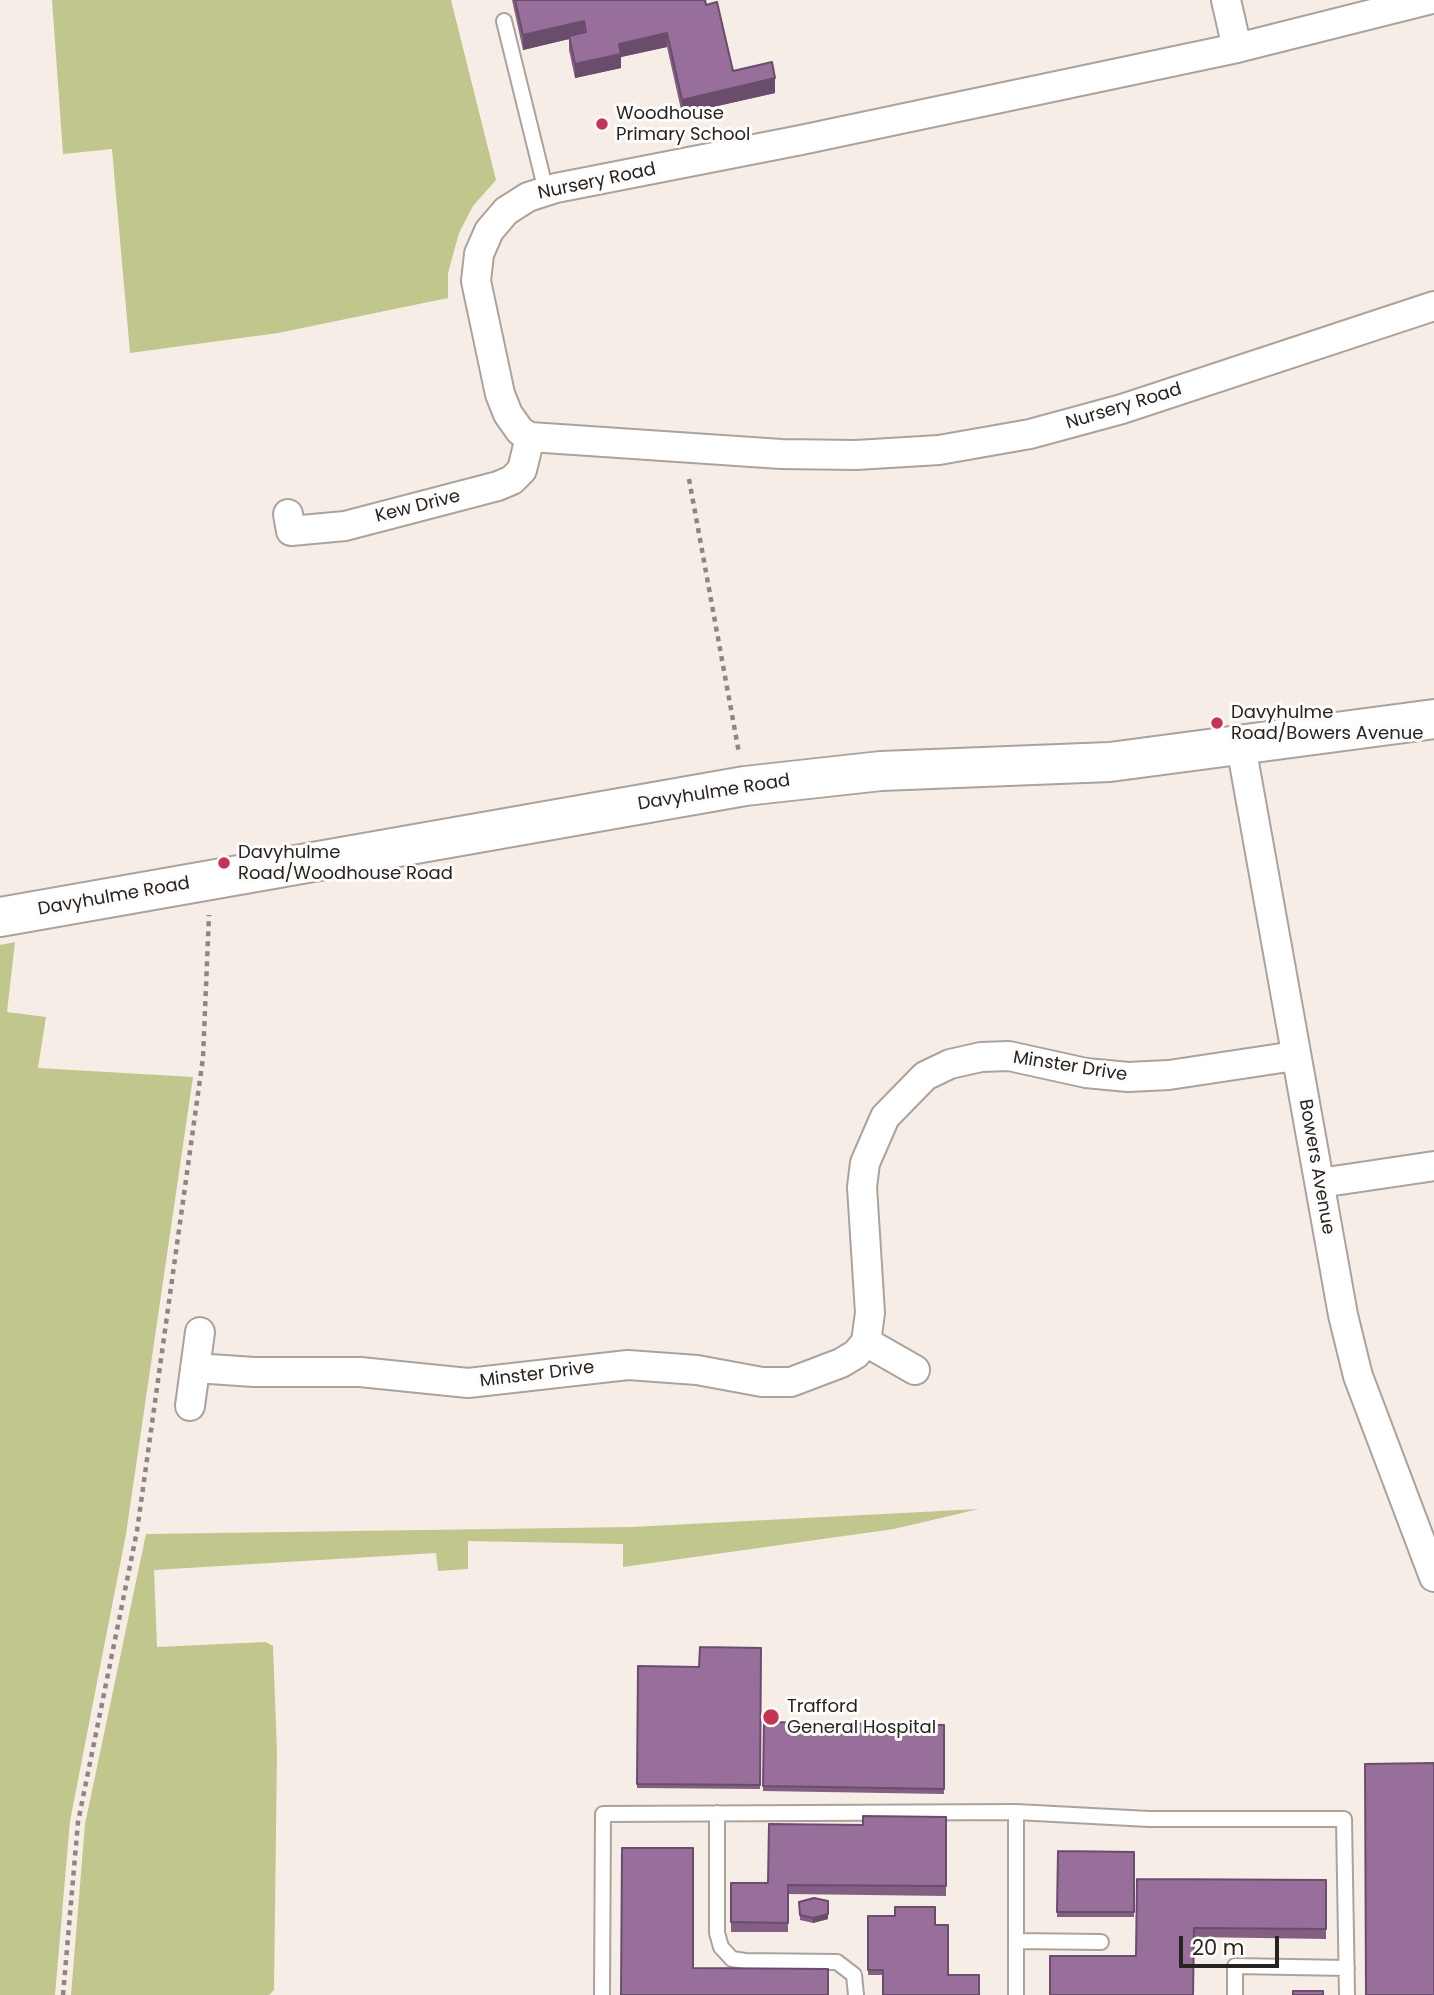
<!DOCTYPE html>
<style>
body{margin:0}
#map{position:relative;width:1434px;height:1995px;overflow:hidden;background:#f7ede7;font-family:Poppins,sans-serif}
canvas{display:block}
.scale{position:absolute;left:1179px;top:1936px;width:100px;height:32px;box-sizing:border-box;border:4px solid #262320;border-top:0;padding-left:9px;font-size:21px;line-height:24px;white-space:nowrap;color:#262320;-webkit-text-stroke:5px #fefcfb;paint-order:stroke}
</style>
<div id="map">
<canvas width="1434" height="1995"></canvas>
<div class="scale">20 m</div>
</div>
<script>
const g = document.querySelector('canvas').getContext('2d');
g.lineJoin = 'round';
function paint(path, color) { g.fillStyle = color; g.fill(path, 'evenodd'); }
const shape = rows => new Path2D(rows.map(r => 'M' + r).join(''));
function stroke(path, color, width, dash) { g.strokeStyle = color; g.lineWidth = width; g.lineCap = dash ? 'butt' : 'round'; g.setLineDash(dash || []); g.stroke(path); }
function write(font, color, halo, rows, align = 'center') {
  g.font = font + ' Poppins,sans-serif'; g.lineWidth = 6; g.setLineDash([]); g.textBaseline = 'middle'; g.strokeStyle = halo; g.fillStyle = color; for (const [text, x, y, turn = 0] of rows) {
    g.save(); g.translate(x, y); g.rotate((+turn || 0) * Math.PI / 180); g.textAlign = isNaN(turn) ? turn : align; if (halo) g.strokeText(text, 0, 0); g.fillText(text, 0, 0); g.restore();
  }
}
paint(shape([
 [52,0,451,0,496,180,473,206,459,233,448,273,448,298,278,333,130,353,112,149,63,154],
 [15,942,7,1012,46,1017,38,1068,193,1077,126,1534,70,1821,55,1995,0,1995,0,945],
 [979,1509,894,1529,623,1567,623,1544,468,1541,468,1569,438,1571,436,1553,154,1570,157,1647,266,1642,273,1646,277,1752,274,1990,269,1995,71,1995,85,1824,146,1534,632,1527]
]), '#c1c68c');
const lane = shape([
 [504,21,546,191],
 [1016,1812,1016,1995],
 [717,1813,717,1933,721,1947,732,1959,745,1961,837,1962,854,1975,856,1995],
 [1016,1941,1101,1942],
 [602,1995,603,1814,1016,1812,1149,1819,1344,1819,1347,1995],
 [1235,1995,1235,1966,1347,1968]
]);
const street = shape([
 [1226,0,1237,48],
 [1428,0,1237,48,801,140,556,188,528,197,506,211,489,231,479,254,476,281,500,394,508,414,520,431,530,437,781,454,856,455,939,450,1030,434,1122,409,1434,306],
 [288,514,291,531,345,526,498,486,512,480,522,470,530,437],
 [1241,746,1343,1315,1358,1376,1434,1577],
 [1320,1183,1434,1166],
 [866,1342,915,1370],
 [195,1368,254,1372,360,1372,468,1383,628,1365,697,1370,762,1382,791,1382,841,1363,856,1354,866,1342,870,1313,862,1187,865,1163,885,1117,925,1076,950,1064,981,1057,1009,1056,1086,1073,1128,1077,1169,1075,1295,1056],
 [190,1406,200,1332]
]);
const secondary = shape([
 [0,917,745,786,881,771,1110,762,1434,719]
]);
stroke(lane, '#aca29c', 18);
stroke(street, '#aca29c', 32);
stroke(secondary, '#aca29c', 42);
stroke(shape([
 [689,479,739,753],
 [63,1995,78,1822,137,1531,203,1058,209,915]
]), '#8d8682', 4.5, [5, 5]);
stroke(lane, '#fff', 14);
stroke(street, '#fff', 28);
stroke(secondary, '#fff', 38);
paint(shape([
 [512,0,705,0,733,71,775,93,682,114,667,47,621,57,621,68,575,78,569,50,569,39,523,50],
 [761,1648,760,1789,637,1788,638,1666,699,1667],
 [764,1722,944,1725,944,1794,763,1791],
 [946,1817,946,1896,788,1894,788,1932,731,1932,731,1883,768,1883,863,1825],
 [1058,1851,1134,1852,1134,1917,1057,1917],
 [1137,1879,1326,1880,1326,1939,1194,1937,1136,1956],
 [799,1902,828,1919,813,1923,800,1920],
 [935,1907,883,1975,868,1975,868,1916,895,1916]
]), '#835f84');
paint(shape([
 [584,21,584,36,569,36,569,39,523,50,523,35],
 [667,33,667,47,621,57,621,68,575,78,575,64,619,44],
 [775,78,775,93,682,114,682,100],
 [828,1914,828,1919,813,1923,813,1918]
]), '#6a4d6c');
const building = shape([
 [515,0,705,0,706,5,717,2,733,71,772,62,775,78,682,100,667,33,619,44,621,54,575,64,569,36,586,32,584,21,523,35,515,0],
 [700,1647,761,1648,760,1785,637,1784,638,1666,699,1667,700,1647],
 [764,1722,944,1725,944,1789,763,1786,764,1722],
 [1434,1763,1434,1995,1366,1995,1365,1764,1434,1763],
 [863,1816,946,1817,946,1886,788,1885,788,1923,731,1922,731,1883,768,1883,769,1824,863,1825,863,1816],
 [622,1848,693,1848,693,1968,828,1969,828,1995,621,1995,622,1848],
 [1058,1851,1134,1852,1134,1912,1057,1912,1058,1851],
 [1137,1879,1326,1880,1326,1929,1194,1928,1193,1995,1050,1995,1050,1956,1136,1956,1137,1879],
 [814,1898,828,1901,828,1914,813,1918,800,1915,799,1902,814,1898],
 [895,1907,935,1907,935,1925,948,1925,948,1975,979,1975,979,1995,883,1995,883,1970,868,1970,868,1916,895,1916,895,1907],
 [1293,1991,1323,1991,1323,1995,1293,1995,1293,1991]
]);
paint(building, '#986e9a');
stroke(building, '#6a4d6c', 2);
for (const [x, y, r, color] of [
 [602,124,7,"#c53553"],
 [1217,723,7,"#c53553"],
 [224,863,7,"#c53553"],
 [771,1717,9,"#c53553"]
]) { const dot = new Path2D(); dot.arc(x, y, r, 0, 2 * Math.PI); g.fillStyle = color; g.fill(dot); stroke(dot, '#fefcfb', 2.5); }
write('18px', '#262320', '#fefcfb', [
 ["Woodhouse",616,114],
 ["Primary School",616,135],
 ["Davyhulme",1231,713],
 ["Road/Bowers Avenue",1231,734],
 ["Davyhulme",238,853],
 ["Road/Woodhouse Road",238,874],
 ["Trafford",787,1707],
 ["General Hospital",787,1728]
], 'left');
write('18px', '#262320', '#fefcfb', [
 ["Nursery Road",597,182,-12],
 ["Nursery Road",1124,407,-17],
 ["Kew Drive",418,507,-14],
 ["Davyhulme Road",714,793,-9],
 ["Davyhulme Road",114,897,-10],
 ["Minster Drive",1070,1067,9],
 ["Bowers Avenue",1316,1167,80],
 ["Minster Drive",537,1375,-7]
]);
</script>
